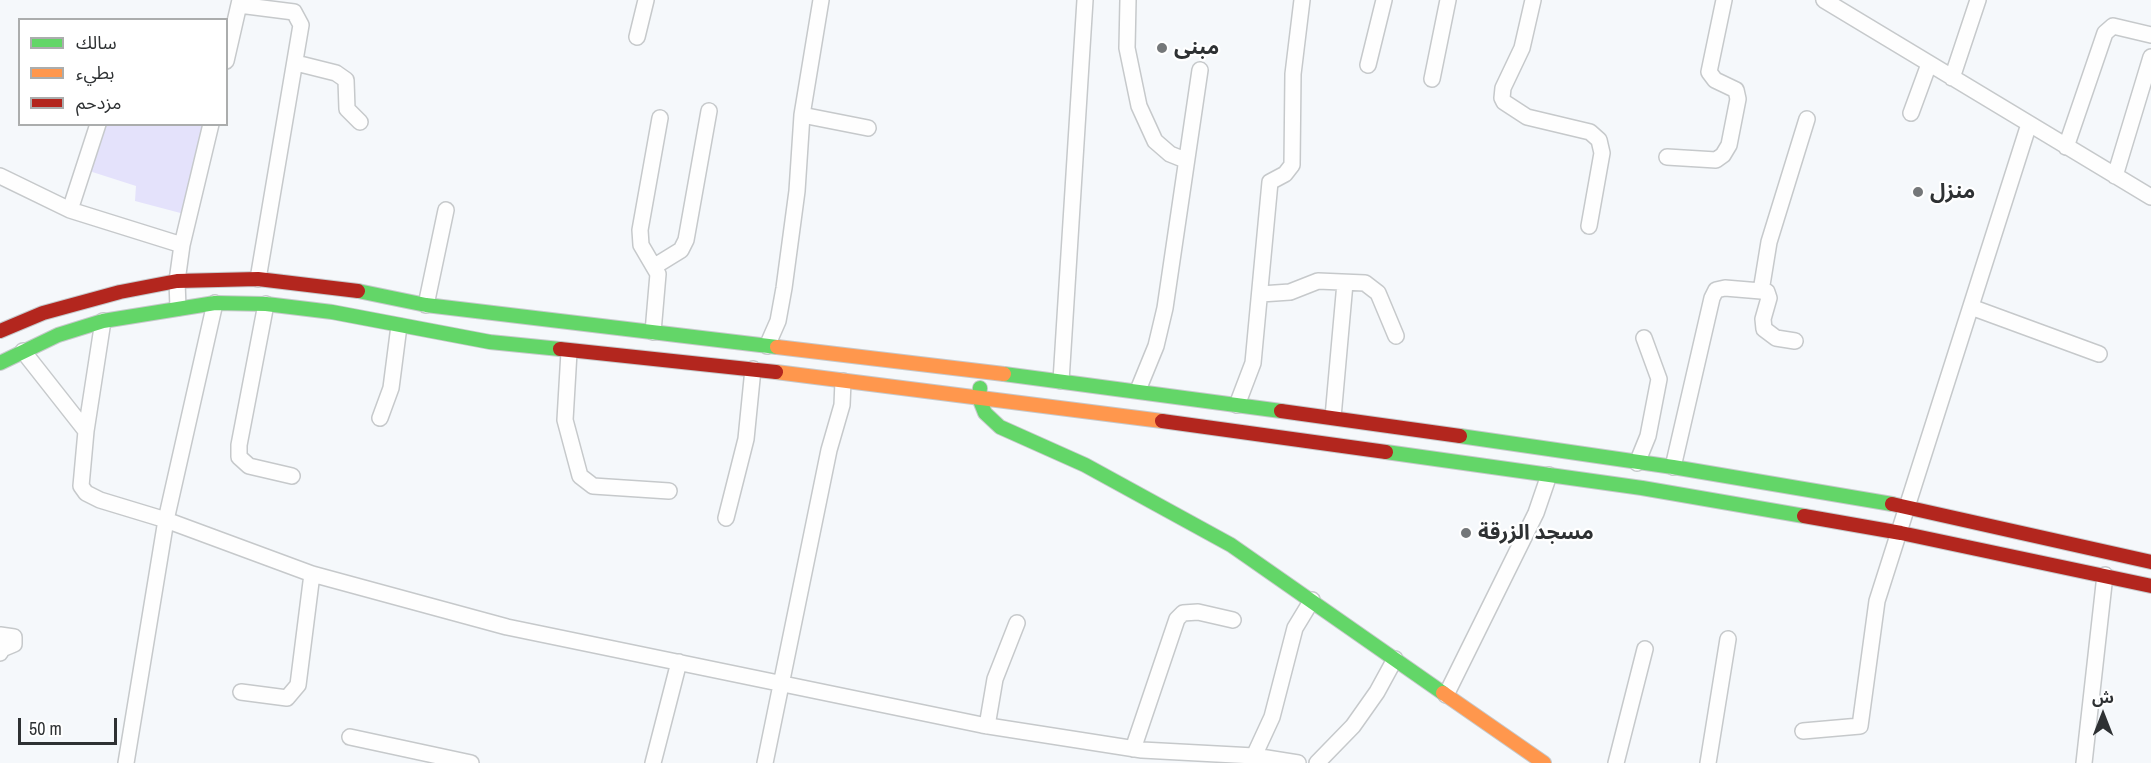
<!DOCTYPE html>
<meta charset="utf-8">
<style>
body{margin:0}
#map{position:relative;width:2151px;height:763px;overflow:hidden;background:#f5f8fb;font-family:"Archivo Narrow","Noto Sans Arabic",sans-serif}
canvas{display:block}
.legend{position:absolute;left:18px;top:18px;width:210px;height:108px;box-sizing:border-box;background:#fff;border:2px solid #abadad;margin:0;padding:8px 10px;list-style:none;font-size:18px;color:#2e3133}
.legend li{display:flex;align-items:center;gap:12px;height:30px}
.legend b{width:30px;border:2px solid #abadad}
.north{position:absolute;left:2073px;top:685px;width:60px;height:60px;-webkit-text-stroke:4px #fff;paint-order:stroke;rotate:0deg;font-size:16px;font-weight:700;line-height:24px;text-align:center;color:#2e3133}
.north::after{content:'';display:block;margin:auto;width:21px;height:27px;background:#2e3133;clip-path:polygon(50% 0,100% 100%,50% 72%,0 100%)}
.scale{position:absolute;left:18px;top:718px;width:99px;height:27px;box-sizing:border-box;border:3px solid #2e3133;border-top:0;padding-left:8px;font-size:18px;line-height:21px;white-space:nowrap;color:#2e3133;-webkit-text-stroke:4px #fff;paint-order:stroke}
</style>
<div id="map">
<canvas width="2151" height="763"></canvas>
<ul class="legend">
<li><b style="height:8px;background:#63d668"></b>سالك</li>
<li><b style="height:8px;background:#ff974d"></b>بطيء</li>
<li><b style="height:8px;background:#b3261e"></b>مزدحم</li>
</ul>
<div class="north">ش</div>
<div class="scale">50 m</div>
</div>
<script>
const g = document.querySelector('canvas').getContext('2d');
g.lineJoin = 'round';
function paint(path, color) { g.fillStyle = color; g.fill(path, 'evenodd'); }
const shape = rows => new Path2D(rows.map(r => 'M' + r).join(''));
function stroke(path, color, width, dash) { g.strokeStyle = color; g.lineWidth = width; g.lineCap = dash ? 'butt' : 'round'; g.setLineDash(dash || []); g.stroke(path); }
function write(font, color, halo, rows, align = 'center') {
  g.font = font + ' "Archivo Narrow","Noto Sans Arabic",sans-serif'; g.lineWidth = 4.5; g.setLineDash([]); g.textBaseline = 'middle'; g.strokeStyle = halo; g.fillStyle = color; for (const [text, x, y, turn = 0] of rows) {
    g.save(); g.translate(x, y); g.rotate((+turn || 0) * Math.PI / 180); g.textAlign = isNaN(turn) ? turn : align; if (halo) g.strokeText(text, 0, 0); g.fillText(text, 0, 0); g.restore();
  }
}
paint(shape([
 [98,125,211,125,188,215,135,201,136,186,83,169]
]), '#e4e2fb');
const street = shape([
 [1128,0,1127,48,1139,106,1155,141,1170,154,1185,160],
 [1533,0,1522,48,1503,88,1502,98,1504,102,1527,117,1590,132,1599,140,1602,153,1589,226],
 [1824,0,2151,197],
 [239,5,294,12,301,25,258,279],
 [637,37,646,0],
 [226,61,240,0],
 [296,63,336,73,346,80,347,109,360,122],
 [1368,65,1384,0],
 [1952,78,1978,0],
 [1432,79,1448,0],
 [1911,113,1929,64],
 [802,115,868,128],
 [2066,147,2105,33,2113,26,2151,35],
 [1667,157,1716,160,1723,155,1729,145,1738,99,1736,90,1715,80,1709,72,1724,0],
 [0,176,70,210,182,245,177,281,178,308],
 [2115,176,2151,57],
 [70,210,98,124],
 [182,245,211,124],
 [655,266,681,250,686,240,709,111],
 [1761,291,1767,292,1769,298,1763,319,1764,329,1776,338,1795,341],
 [1261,294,1290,292,1318,281,1365,283,1378,293,1396,336],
 [215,303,166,520,312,574,507,627,982,725,1142,750,1254,756,1298,763],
 [266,304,239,445,239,457,249,466,292,476],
 [426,305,446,210],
 [1971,307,2099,354],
 [103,321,86,431,81,486,86,493,100,500,166,520,126,763],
 [653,332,658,274,641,245,640,230,660,118],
 [767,346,778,321,784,288,797,191,802,115,821,0],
 [23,351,86,431],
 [569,352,565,420,580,476,593,486,669,491],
 [1061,381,1085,0],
 [1138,390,1156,346,1165,308,1200,70],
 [1237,405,1253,363,1270,182,1285,174,1292,165,1293,74,1302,0],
 [1333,417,1345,283],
 [380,418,391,388,399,326],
 [1637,463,1648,436,1659,379,1644,338],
 [1673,467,1712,298,1716,290,1725,288,1761,291,1769,242,1807,119],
 [726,518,746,439,753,369],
 [0,635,14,637,14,644,2,649,0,653],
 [241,692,287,698,298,685,312,574],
 [1446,695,1536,513,1549,475],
 [987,726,995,679,1017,623],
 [1803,731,1860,726,1877,601,2029,124],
 [350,737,471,763],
 [1133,749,1177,619,1183,613,1198,612,1233,620],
 [1254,756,1272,717,1295,628,1312,600],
 [653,763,679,662],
 [765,763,829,450,842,405,843,381],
 [1317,763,1353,726,1377,692,1395,659],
 [1616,763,1645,649],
 [1708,763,1728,639],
 [2084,763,2105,575]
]);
const fast = shape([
 [358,291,426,305,777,347],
 [0,363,58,335,103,321,215,303,266,304,332,312,490,342,560,349],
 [1004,374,1281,411],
 [980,388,979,398,985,413,1000,427,1085,465,1231,545,1443,693],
 [1460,436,1673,467,1892,504],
 [1386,452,1642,488,1804,516]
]);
const slow = shape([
 [777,347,1004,374],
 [776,372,1162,421],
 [1443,693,1544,763]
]);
const jam = shape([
 [0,331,43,313,120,292,177,281,258,279,358,291],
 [560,349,776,372],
 [1281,411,1460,436],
 [1162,421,1386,452],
 [1892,504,2151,562],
 [1804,516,1901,533,2151,586]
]);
stroke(street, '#c6c9cb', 18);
stroke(fast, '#c6c9cb', 16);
stroke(slow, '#c6c9cb', 16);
stroke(jam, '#c6c9cb', 16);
stroke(street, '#fefefe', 15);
stroke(fast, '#63d668', 14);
stroke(slow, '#ff974d', 14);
stroke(jam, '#b3261e', 14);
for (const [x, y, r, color] of [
 [1162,48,6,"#747779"],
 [1918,192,6,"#747779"],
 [1466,533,6,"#747779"]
]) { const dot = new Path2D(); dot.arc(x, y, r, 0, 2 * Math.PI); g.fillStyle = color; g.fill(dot); stroke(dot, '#fff', 2); }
write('bold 21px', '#2e3133', '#fff', [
 ["مبنى",1174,48],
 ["منزل",1930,192],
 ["مسجد الزرقة",1478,533]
], 'left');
</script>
